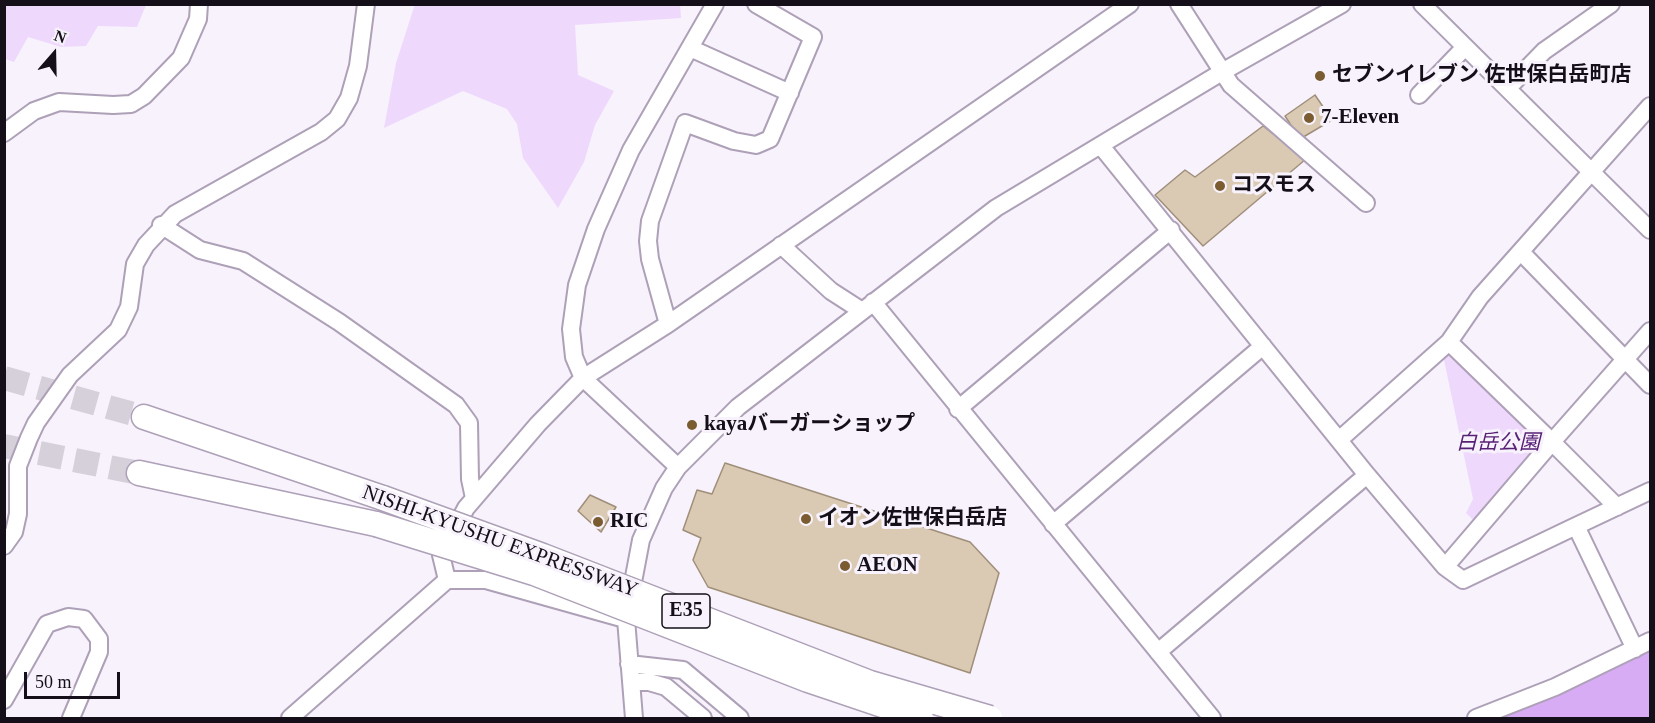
<!DOCTYPE html>
<meta charset="utf-8">
<style>
body{margin:0}
#map{position:relative;width:1655px;height:723px;overflow:hidden;background:#f8f2fc;font-family:"Times New Roman",serif}
canvas{display:block}
.frame{position:absolute;inset:0;border:6px solid #140f18;pointer-events:none}
.north{position:absolute;left:24px;top:24px;width:60px;height:60px;-webkit-text-stroke:4px #f8f2fc;paint-order:stroke;rotate:20deg;font-size:16px;font-weight:700;line-height:24px;text-align:center;color:#140f18}
.north::after{content:'';display:block;margin:auto;width:21px;height:27px;background:#140f18;clip-path:polygon(50% 0,100% 100%,50% 72%,0 100%)}
.scale{position:absolute;left:24px;top:672px;width:96px;height:27px;box-sizing:border-box;border:3px solid #140f18;border-top:0;padding-left:8px;font-size:18px;line-height:21px;white-space:nowrap;color:#140f18;-webkit-text-stroke:4px #f8f2fc;paint-order:stroke}
</style>
<div id="map">
<canvas width="1655" height="723"></canvas>
<div class="frame"></div>
<div class="north">N</div>
<div class="scale">50 m</div>
</div>
<script>
const g = document.querySelector('canvas').getContext('2d');
g.lineJoin = 'round';
function paint(path, color) { g.fillStyle = color; g.fill(path, 'evenodd'); }
const shape = rows => new Path2D(rows.map(r => 'M' + r).join(''));
function stroke(path, color, width, dash) { g.strokeStyle = color; g.lineWidth = width; g.lineCap = dash ? 'butt' : 'round'; g.setLineDash(dash || []); g.stroke(path); }
function write(font, color, halo, rows, align = 'center') {
  g.font = font + ' "Times New Roman","Noto Sans JP",serif'; g.lineWidth = 6; g.setLineDash([]); g.textBaseline = 'middle'; g.strokeStyle = halo; g.fillStyle = color; for (const [text, x, y, turn = 0] of rows) {
    g.save(); g.translate(x, y); g.rotate((+turn || 0) * Math.PI / 180); g.textAlign = isNaN(turn) ? turn : align; if (halo) g.strokeText(text, 0, 0); g.fillText(text, 0, 0); g.restore();
  }
}
paint(shape([
 [5,4,146,4,146,5,137,27,98,26,86,46,61,47,28,37,14,62,5,59],
 [415,4,680,4,681,18,575,25,578,75,614,91,595,125,584,162,558,208,523,158,517,124,507,109,463,91,384,128,396,63],
 [1449,350,1544,441,1474,521,1466,513,1473,499,1443,355]
]), '#eed9fd');
const water = shape([
 [1650,648,1650,718,1496,718,1650,648]
]);
paint(water, '#d7acf5');
stroke(water, '#9c7db3', 1.5);
const building = shape([
 [1315,95,1332,120,1300,139,1285,116,1315,95],
 [1263,126,1306,159,1203,246,1155,195,1185,170,1195,177,1263,126],
 [725,463,970,542,999,573,970,673,708,587,693,560,701,538,683,530,697,490,712,494,725,463],
 [590,495,616,507,601,532,578,511,590,495]
]);
paint(building, '#dacab3');
stroke(building, '#9f8f7a', 1.5);
stroke(shape([
 [4,378,144,417],
 [4,446,139,473]
]), '#d6d0da', 24, [24, 12]);
const minor = shape([
 [1179,4,1231,85,1366,203],
 [1422,4,1650,230],
 [690,48,790,93],
 [1508,88,1544,51,1611,4],
 [1419,95,1465,47],
 [4,133,34,111,59,102,113,105,131,104,144,96,181,58,198,19,199,4],
 [1101,146,1367,475,1445,567],
 [161,225,200,250,243,261,339,322,456,405,469,423,470,479,474,498],
 [781,245,831,291,862,311],
 [1521,252,1650,385],
 [873,302,1212,718],
 [668,324,650,259,648,241,650,221,685,123,734,141,756,145,770,139,813,37,756,4],
 [1449,342,1552,442,1650,331],
 [958,409,1171,230],
 [1339,440,1449,342,1480,297,1650,106],
 [678,467,583,378,574,357,571,329,577,285,596,229,631,150,715,4],
 [1617,507,1552,442,1445,567,1463,580,1576,526,1635,649],
 [1053,524,1263,346],
 [1576,526,1650,491],
 [4,546,14,532,18,514,18,466,29,438,36,423,70,375,118,330,129,307,135,264,146,245,175,214,321,132,337,119,349,98,358,66,366,4],
 [447,580,441,555,466,508,538,424,583,378,668,324,1130,4],
 [1158,652,1367,475],
 [629,664,683,670,740,718],
 [631,682,649,682,666,687,703,718],
 [4,700,47,624,68,617,84,619,99,639,99,652,71,718],
 [290,718,447,580,486,580,625,619],
 [634,718,626,619,641,540,664,488,678,467,738,407,996,208,1222,72,1342,4],
 [1476,718,1555,687,1650,641]
]);
const highway = shape([
 [144,417,383,498],
 [139,473,376,524]
]);
stroke(minor, '#ada0b7', 20);
stroke(highway, '#ada0b7', 27);
stroke(minor, '#fff', 16);
stroke(highway, '#fff', 24);
const highwayBridge = shape([
 [383,498,543,556,870,683,990,718],
 [376,524,534,573,808,680,921,718]
]);
stroke(highwayBridge, '#ada0b7', 27, []);
stroke(highwayBridge, '#fff', 24);
for (const [x, y, r, color] of [
 [1320,76,6,"#7a5c30"],
 [1309,118,6,"#7a5c30"],
 [1220,186,6,"#7a5c30"],
 [692,425,6,"#7a5c30"],
 [806,519,6,"#7a5c30"],
 [598,522,6,"#7a5c30"],
 [845,566,6,"#7a5c30"]
]) { const dot = new Path2D(); dot.arc(x, y, r, 0, 2 * Math.PI); g.fillStyle = color; g.fill(dot); stroke(dot, '#f8f2fc', 2); }
for (const [x, y, w] of [
 [686,611,48]
]) { const box = new Path2D(); box.roundRect(x - w / 2, y - 17, w, 34, 4.5); g.fillStyle = '#f8f2fc'; g.fill(box); stroke(box, '#140f18', 1.5); }
write('bold 20px', '#140f18', null, [
 ["E35",686,611]
]);
write('bold 21px', '#140f18', '#f8f2fc', [
 ["セブンイレブン 佐世保白岳町店",1332,76],
 ["7-Eleven",1321,118],
 ["コスモス",1232,186],
 ["kayaバーガーショップ",704,425],
 ["イオン佐世保白岳店",818,519],
 ["RIC",610,522],
 ["AEON",857,566]
], 'left');
write('italic 21px', '#572175', '#f8f2fc', [
 ["白岳公園",1498,443]
]);
write('21px', '#140f18', '#f8f2fc', [
 ["NISHI-KYUSHU EXPRESSWAY",500,542,20]
]);
</script>
